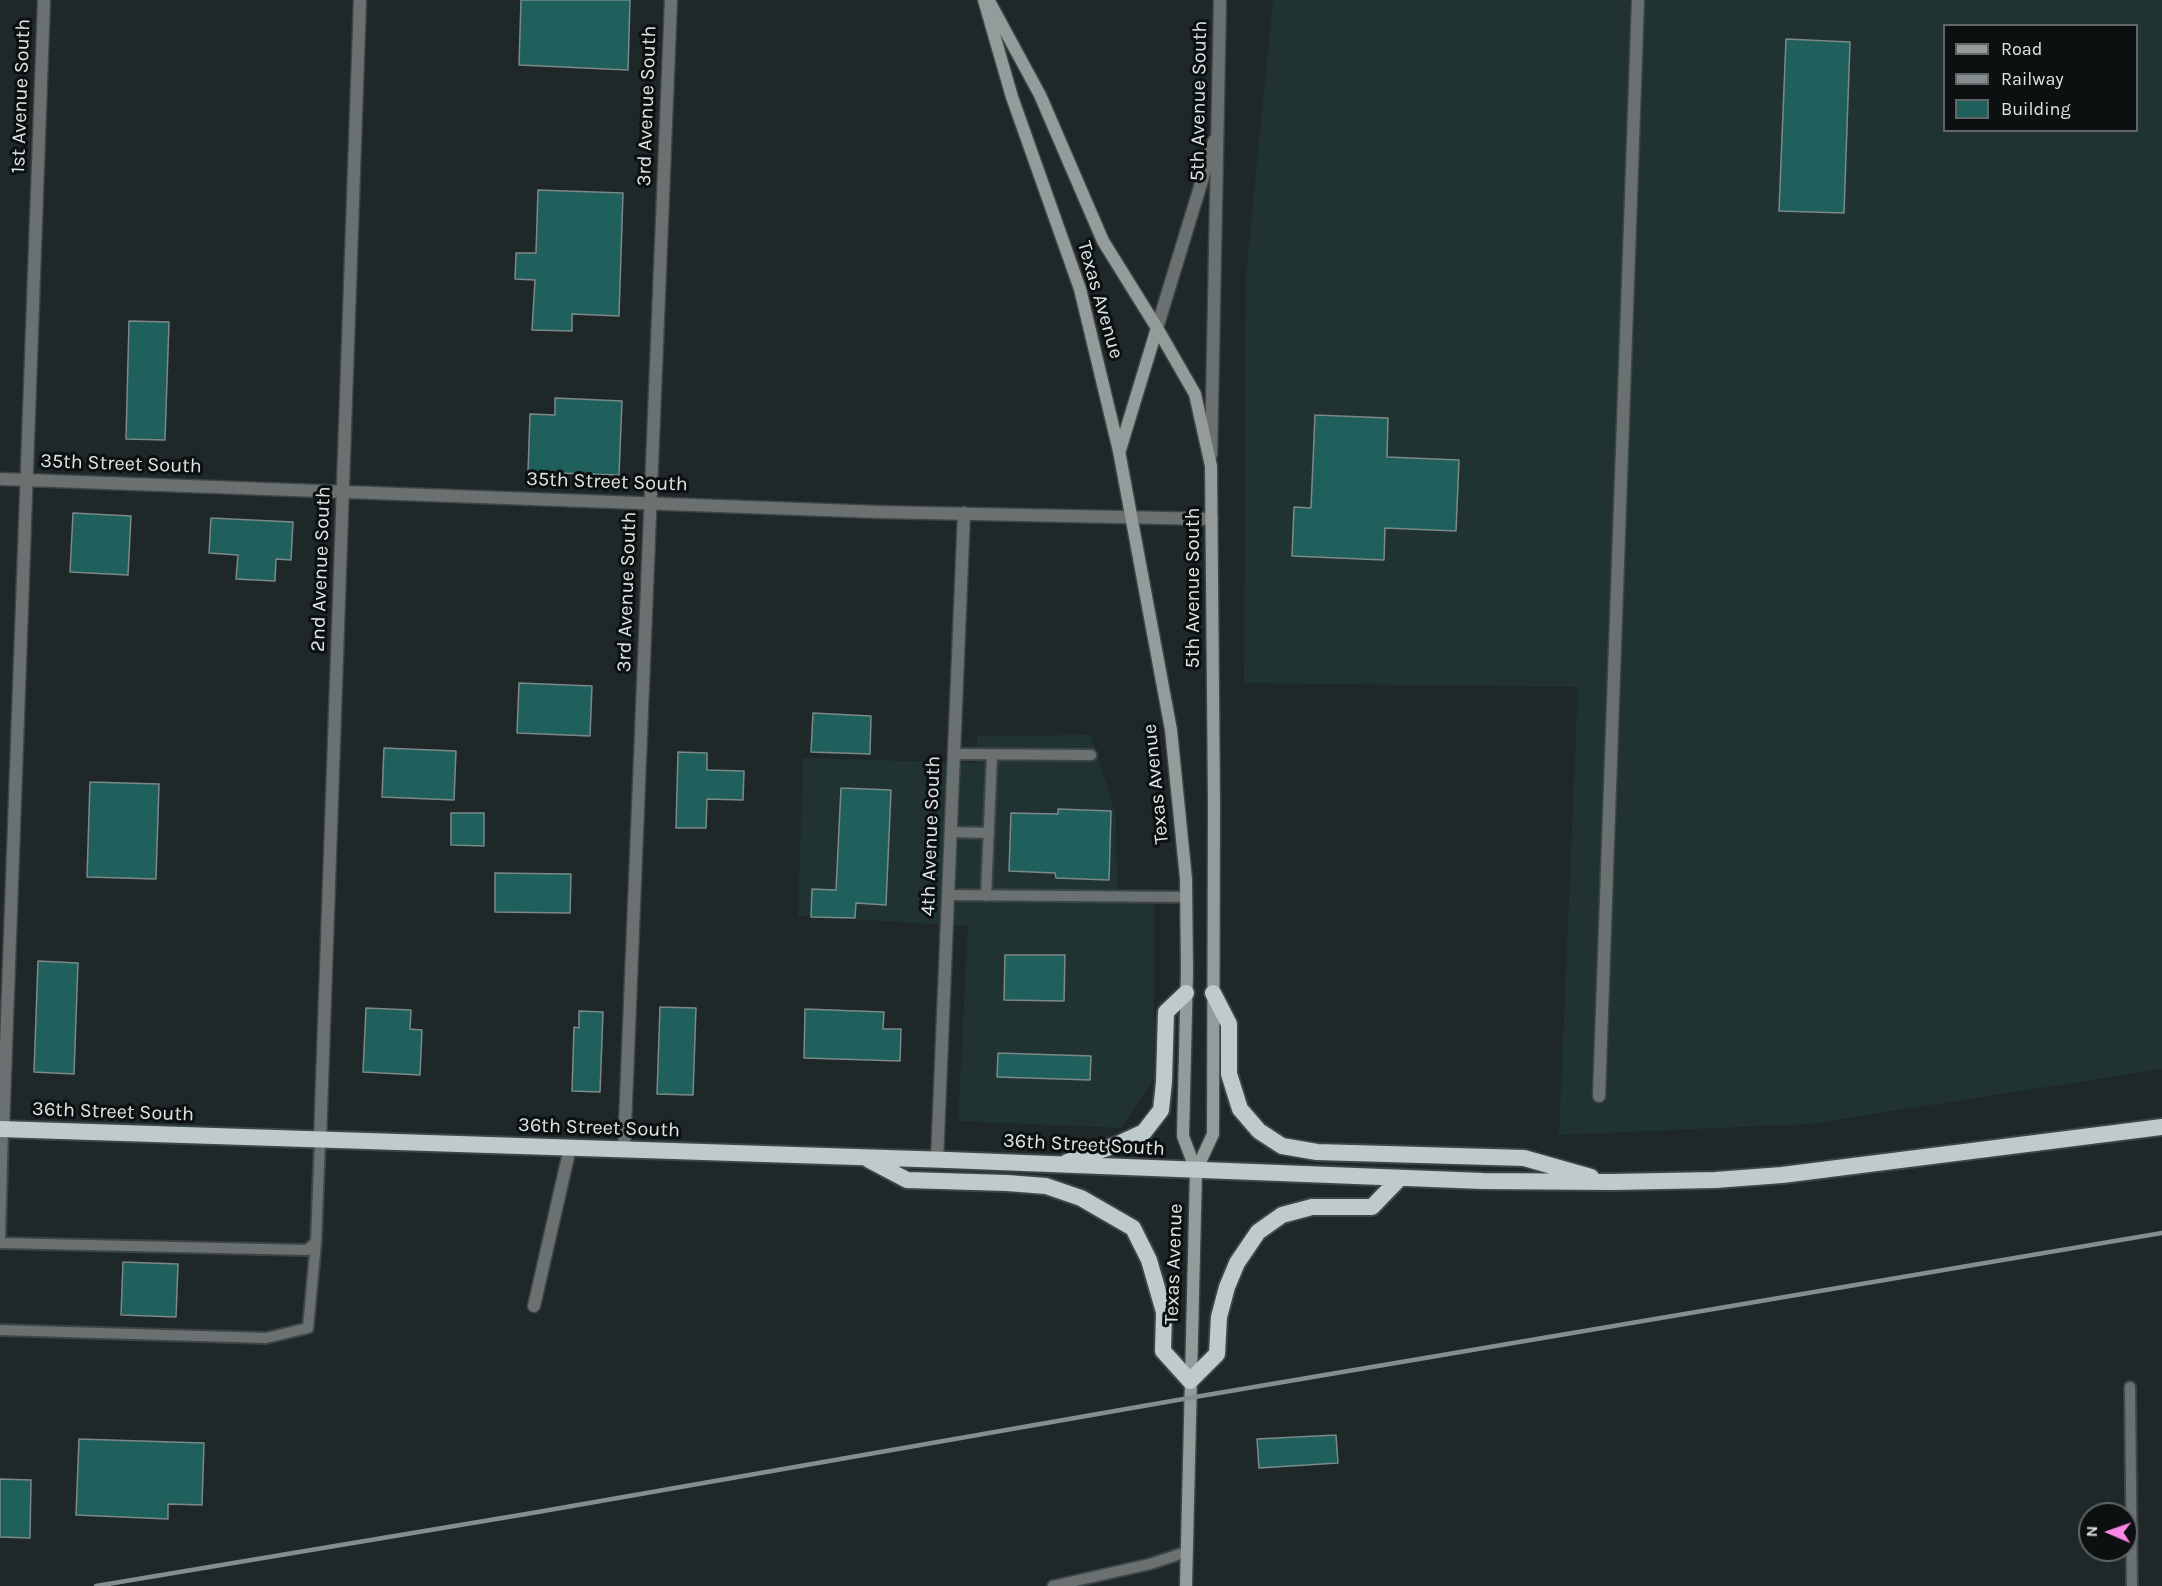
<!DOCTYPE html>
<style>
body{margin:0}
#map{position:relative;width:2162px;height:1586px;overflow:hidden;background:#1e2828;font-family:Karla,sans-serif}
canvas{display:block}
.legend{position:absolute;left:1943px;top:24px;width:195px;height:108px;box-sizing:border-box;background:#0c1010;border:2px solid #606565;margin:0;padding:8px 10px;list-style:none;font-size:18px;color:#dee5e5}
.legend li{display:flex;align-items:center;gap:12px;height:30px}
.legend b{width:30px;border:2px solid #606565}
.north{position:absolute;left:2078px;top:1502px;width:60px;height:60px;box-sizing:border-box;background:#0c1010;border:2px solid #606565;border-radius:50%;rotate:272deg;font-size:16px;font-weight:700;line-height:24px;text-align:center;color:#dee5e5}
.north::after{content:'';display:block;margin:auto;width:21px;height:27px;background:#fc86e3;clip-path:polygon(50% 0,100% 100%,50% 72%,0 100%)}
</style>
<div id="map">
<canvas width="2162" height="1586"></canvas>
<ul class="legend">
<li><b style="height:8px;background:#939b9b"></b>Road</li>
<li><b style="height:8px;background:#858e8e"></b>Railway</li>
<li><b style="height:16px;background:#1f5f5c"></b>Building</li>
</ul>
<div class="north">N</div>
</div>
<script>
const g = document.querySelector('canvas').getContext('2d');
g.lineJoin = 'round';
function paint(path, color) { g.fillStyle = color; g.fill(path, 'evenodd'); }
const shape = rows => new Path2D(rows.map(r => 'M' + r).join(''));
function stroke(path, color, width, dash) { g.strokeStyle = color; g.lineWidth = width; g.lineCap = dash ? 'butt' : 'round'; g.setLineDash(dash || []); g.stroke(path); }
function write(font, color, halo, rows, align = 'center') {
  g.font = font + ' Karla,sans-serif'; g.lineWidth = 6; g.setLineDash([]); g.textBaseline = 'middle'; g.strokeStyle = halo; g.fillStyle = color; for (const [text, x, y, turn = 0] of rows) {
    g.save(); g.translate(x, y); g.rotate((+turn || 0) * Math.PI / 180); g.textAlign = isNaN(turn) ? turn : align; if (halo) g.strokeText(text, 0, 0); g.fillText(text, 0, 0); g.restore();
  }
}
paint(shape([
 [1273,0,2162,0,2162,1069,1809,1124,1559,1135,1578,687,1244,683,1246,275],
 [1944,26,2136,26,2136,130,1944,130],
 [1091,735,1116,815,1117,891,1154,889,1154,1078,1121,1128,958,1121,968,926,798,916,803,758,977,763,977,736]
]), '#203332');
const building = shape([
 [521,0,630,0,628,70,519,65,521,0],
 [1786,39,1850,42,1844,213,1779,211,1786,39],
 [538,190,623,193,619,316,572,314,572,331,532,330,535,280,515,279,516,253,536,253,538,190],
 [129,321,169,322,165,440,126,439,129,321],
 [555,398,622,401,619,475,528,472,530,414,555,415,555,398],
 [1315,415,1388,418,1387,457,1459,460,1456,531,1385,528,1384,560,1292,556,1294,507,1311,508,1315,415],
 [73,513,131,516,128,575,70,572,73,513],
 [211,518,293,522,291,560,276,559,275,581,236,579,238,555,209,553,211,518],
 [519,683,592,686,590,736,517,733,519,683],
 [813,713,871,716,870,754,811,752,813,713],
 [384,748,456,751,454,800,382,797,384,748],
 [678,752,707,753,707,770,744,771,743,800,707,799,706,828,676,828,678,752],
 [90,782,159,784,156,879,87,877,90,782],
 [841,788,891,790,886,905,856,903,855,918,811,917,812,889,836,890,841,788],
 [1058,809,1111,811,1109,880,1056,878,1055,873,1009,871,1011,813,1058,814,1058,809],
 [451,813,484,813,484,846,451,845,451,813],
 [495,873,571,874,570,913,495,912,495,873],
 [1005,955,1065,955,1064,1001,1004,1000,1005,955],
 [38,961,78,963,74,1074,34,1072,38,961],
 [660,1007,696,1008,693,1095,657,1094,660,1007],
 [366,1008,411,1010,410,1029,422,1030,420,1075,363,1072,366,1008],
 [805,1009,884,1012,883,1029,901,1029,900,1061,804,1058,805,1009],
 [579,1011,603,1012,600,1092,572,1091,574,1027,579,1028,579,1011],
 [998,1053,1091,1056,1090,1080,997,1077,998,1053],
 [123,1262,178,1264,176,1317,121,1315,123,1262],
 [1336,1435,1338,1463,1259,1468,1257,1439,1336,1435],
 [79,1439,204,1443,202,1505,168,1504,168,1519,76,1515,79,1439],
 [0,1479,31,1480,30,1538,0,1537,0,1479]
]);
paint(building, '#1f5f5c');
stroke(building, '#7d8988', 1.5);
const service = shape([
 [954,754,1091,755],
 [951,832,989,833],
 [948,895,1186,897],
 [986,896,992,755],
 [0,1237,3,1129],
 [0,1243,307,1250,316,1242,320,1140],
 [0,1330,266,1338,308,1328,316,1242],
 [2130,1387,2132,1586],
 [1053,1586,1150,1564,1186,1552]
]);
const minor = shape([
 [1157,328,1214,141],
 [1211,455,1220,0],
 [0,479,879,512,1212,519],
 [1599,1096,1638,0],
 [3,1129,44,0],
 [320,1140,360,0],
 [624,1150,671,0],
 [937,1160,964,513],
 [534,1306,570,1148]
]);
const secondary = shape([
 [984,0,1012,97,1080,289,1119,451,1171,730,1186,879,1187,971,1183,1136,1196,1171,1186,1586],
 [989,1,1040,95,1103,241,1157,328,1195,394,1211,466,1214,805,1213,1134,1196,1171],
 [1120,450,1157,328]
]);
const trunk = shape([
 [1213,993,1229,1024,1229,1074,1240,1109,1259,1131,1282,1146,1317,1152,1524,1158,1591,1177],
 [0,1129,948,1160,1483,1181,1612,1182,1715,1180,1782,1175,2162,1127],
 [869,1160,907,1180,1007,1183,1046,1186,1081,1198,1133,1228,1149,1260,1164,1312,1163,1351,1190,1381,1217,1354,1219,1317,1227,1287,1237,1263,1258,1232,1282,1215,1312,1207,1372,1207,1400,1178],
 [1067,1162,1116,1145,1144,1132,1161,1110,1164,1082,1166,1012,1186,993]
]);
stroke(service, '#3d4646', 14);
stroke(minor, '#3d4646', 15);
stroke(secondary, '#3d4646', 15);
stroke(trunk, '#3d4646', 20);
stroke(service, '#6b7170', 10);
stroke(minor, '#6b7170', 12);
stroke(secondary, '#939b9b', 12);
stroke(trunk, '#bfcbca', 16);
stroke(shape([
 [96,1586,532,1513,1189,1398,2162,1233]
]), '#858e8e', 4.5);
write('20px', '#dee5e5', '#0c1010', [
 ["1st Avenue South",21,96,-88],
 ["5th Avenue South",1199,101,-89],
 ["3rd Avenue South",647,106,-88],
 ["Texas Avenue",1100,300,74],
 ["35th Street South",121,464,2],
 ["35th Street South",607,482,2],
 ["2nd Avenue South",321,569,-88],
 ["5th Avenue South",1193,588,-90],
 ["3rd Avenue South",627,592,-88],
 ["Texas Avenue",1156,784,-96],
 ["4th Avenue South",931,836,-88],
 ["36th Street South",113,1112,2],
 ["36th Street South",599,1128,2],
 ["36th Street South",1084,1145,3],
 ["Texas Avenue",1174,1264,-88]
]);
</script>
